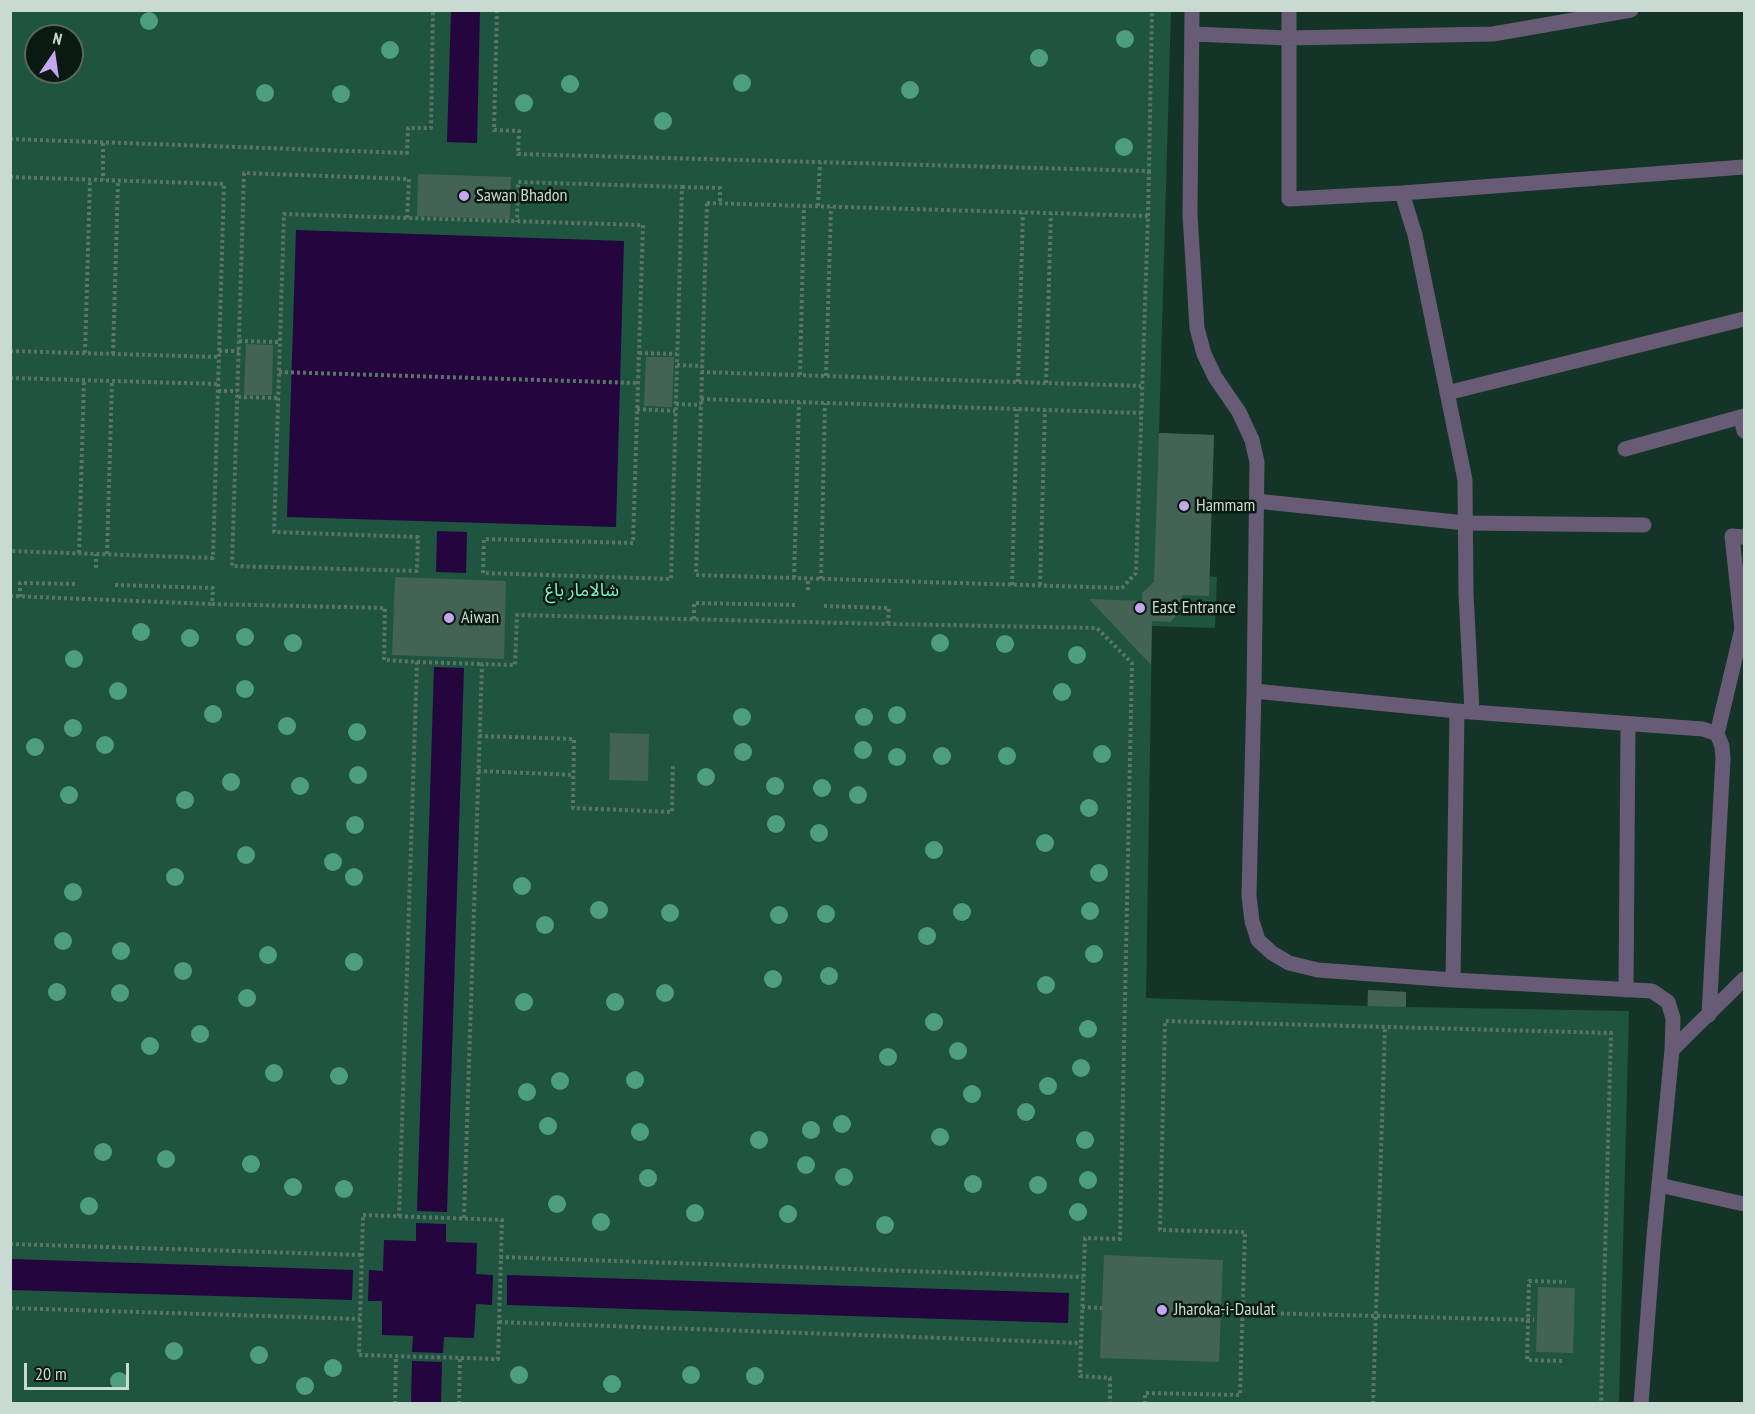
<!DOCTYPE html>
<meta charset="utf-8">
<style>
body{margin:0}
#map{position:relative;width:1755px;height:1414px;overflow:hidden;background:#143428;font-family:"PT Sans Narrow",sans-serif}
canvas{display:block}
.frame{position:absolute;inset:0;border:12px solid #c8dad1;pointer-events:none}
.north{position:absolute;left:24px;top:24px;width:60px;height:60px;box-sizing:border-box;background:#0b1913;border:2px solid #57665f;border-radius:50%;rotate:13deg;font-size:16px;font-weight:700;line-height:24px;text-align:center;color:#c8dad1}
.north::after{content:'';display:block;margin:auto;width:21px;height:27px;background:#c6a6f0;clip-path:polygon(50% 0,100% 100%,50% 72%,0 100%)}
.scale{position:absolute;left:24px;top:1363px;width:105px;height:27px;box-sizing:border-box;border:3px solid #c8dad1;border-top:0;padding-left:8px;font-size:18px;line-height:21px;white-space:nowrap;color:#c8dad1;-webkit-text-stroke:4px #0b1913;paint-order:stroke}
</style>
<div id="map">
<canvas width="1755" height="1414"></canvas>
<div class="frame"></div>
<div class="north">N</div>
<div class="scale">20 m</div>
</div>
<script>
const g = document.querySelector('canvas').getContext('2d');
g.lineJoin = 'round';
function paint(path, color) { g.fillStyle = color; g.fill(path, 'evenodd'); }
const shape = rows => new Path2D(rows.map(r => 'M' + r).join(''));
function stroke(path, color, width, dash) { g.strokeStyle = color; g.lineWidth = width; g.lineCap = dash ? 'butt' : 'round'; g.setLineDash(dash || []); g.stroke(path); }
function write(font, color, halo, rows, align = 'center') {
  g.font = font + ' "PT Sans Narrow","Noto Sans Arabic",sans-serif'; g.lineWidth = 5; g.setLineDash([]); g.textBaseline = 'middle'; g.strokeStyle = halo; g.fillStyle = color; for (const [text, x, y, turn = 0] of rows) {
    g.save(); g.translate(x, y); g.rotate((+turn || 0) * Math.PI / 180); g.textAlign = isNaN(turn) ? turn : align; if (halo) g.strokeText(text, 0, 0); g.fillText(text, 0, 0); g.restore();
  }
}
paint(shape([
 [10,11,1171,11,1159,433,1214,435,1209,576,1217,577,1215,628,1152,626,1146,998,1367,1006,1368,990,1406,992,1406,1007,1629,1011,1619,1403,11,1403],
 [36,36,72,36,72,72,36,72]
]), '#1f5440');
paint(shape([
 [451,11,480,11,477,143,447,142],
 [296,230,624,241,616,527,287,517],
 [437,531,467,532,466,573,436,572],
 [434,667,464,668,447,1212,417,1211],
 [416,1223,446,1224,446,1242,477,1243,476,1274,493,1275,492,1305,476,1304,474,1338,444,1337,443,1353,412,1352,413,1336,382,1335,382,1301,368,1301,369,1270,383,1271,384,1240,416,1241],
 [11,1259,353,1270,352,1300,11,1290],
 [507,1275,1069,1293,1068,1323,507,1305],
 [412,1361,442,1362,441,1403,411,1403]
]), '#24053e');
paint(shape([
 [418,174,511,177,510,219,417,216],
 [246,344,273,345,272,395,244,395],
 [646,357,674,357,672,407,644,406],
 [1159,433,1214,435,1209,596,1182,595,1182,610,1170,622,1152,621,1151,665,1089,599,1142,601,1142,593,1154,582],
 [395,577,506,581,504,659,392,655],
 [610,733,649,734,648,781,609,780],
 [1368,990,1406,992,1406,1007,1368,1006],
 [1104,1255,1223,1260,1219,1362,1100,1358],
 [1538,1287,1575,1288,1573,1353,1536,1352]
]), '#436355');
stroke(shape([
 [497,10,494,130,519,131,518,154,1149,171,1152,10],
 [10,139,407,153,408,128,431,128,433,10],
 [103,143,103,180],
 [10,177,224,184,213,558,10,551],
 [682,187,720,188,720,203],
 [707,203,1148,216,1136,573,1122,588,696,575,707,203],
 [818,206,820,162],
 [1148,216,1149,171],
 [407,218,409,179,244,173,232,566,417,571,418,537,274,532,284,214,407,218,643,225,633,543,484,539,483,573,671,579,682,187,518,182,517,222],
 [239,341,280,342],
 [10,351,219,357],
 [219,351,239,351],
 [85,353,90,180],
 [639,353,677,354],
 [113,354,118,181],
 [677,365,702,366],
 [279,372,638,383],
 [701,372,1141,386],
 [800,375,804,206],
 [826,376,831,207],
 [10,378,218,384],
 [1018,382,1023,213],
 [1046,383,1051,213],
 [218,391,237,391],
 [238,397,278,398],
 [701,399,1141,413],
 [676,404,701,405],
 [637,409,675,411],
 [79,553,84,380],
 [107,554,112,381],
 [96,568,96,554],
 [794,578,799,402],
 [821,579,825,403],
 [115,585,213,588,212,604,385,608,384,660,417,662,399,1217],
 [1012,585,1017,409],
 [1040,585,1045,410],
 [808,590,808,578],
 [10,596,212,604],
 [20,597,20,583,75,584],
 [824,606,889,608,888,624],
 [694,619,694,603,796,605],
 [417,662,482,664],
 [479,736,574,739,573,808,672,812,673,765],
 [478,771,574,775],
 [363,1215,502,1220,498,1359,359,1355,363,1215],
 [464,1218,482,664,515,665,517,615,888,624,1097,628,1132,663,1120,1239,1085,1238,1081,1343,1080,1376,1110,1378,1110,1404],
 [10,1244,362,1255],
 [500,1257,1083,1277],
 [1082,1307,1102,1308],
 [10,1308,360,1319],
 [1221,1312,1534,1320],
 [499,1322,1081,1343],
 [1562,1361,1527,1360,1529,1281,1566,1282],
 [395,1404,396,1356],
 [459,1404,460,1359],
 [1145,1404,1145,1393,1240,1395,1245,1232,1160,1230,1165,1021,1611,1033,1601,1404],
 [1373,1404,1385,1027]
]), '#5a7469', 4, [3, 3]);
stroke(shape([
 [1741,417,1744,431],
 [1625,449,1744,416],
 [1256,501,1465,523,1644,525],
 [1717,734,1742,629,1732,536,1744,537],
 [1659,1185,1744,1204]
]), '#675b76', 15);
stroke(shape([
 [1192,10,1190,215,1197,328,1204,354,1215,377,1239,412,1252,440,1257,462,1254,691,1249,896,1252,921,1258,940,1272,953,1289,963,1318,970,1453,980,1652,991,1668,1002,1673,1018,1672,1050,1654,1236,1641,1404],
 [1289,10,1289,199,1402,193,1744,167],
 [1192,34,1289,38,1493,34,1631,10],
 [1402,193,1415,235,1465,480,1466,593,1472,712],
 [1447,393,1744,319],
 [1254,691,1457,711,1703,729,1717,734,1722,746,1723,759,1709,1015],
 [1453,980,1457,711],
 [1626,990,1628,725],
 [1672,1050,1744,979]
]), '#675b76', 15);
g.fillStyle = '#4d9e7f';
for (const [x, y] of [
 [149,21],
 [1125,39],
 [390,50],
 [1039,58],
 [742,83],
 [570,84],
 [910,90],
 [265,93],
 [341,94],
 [524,103],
 [663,121],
 [1124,147],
 [141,632],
 [245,637],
 [190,638],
 [293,643],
 [940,643],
 [1005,644],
 [1077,655],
 [74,659],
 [245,689],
 [118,691],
 [1062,692],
 [213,714],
 [897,715],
 [742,717],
 [864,717],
 [287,726],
 [73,728],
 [357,732],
 [105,745],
 [35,747],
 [863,750],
 [743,752],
 [1102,754],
 [942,756],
 [1007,756],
 [897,757],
 [358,775],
 [706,777],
 [231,782],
 [300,786],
 [775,786],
 [822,788],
 [69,795],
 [858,795],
 [185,800],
 [1089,808],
 [776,824],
 [355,825],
 [819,833],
 [1045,843],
 [934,850],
 [246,855],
 [333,862],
 [1099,873],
 [175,877],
 [354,877],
 [522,886],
 [73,892],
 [599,910],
 [1090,911],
 [962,912],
 [670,913],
 [826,914],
 [779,915],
 [545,925],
 [927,936],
 [63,941],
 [121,951],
 [1094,954],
 [268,955],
 [354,962],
 [183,971],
 [829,976],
 [773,979],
 [1046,985],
 [57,992],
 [120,993],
 [665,993],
 [247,998],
 [524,1002],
 [615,1002],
 [934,1022],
 [1088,1029],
 [200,1034],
 [150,1046],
 [958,1051],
 [888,1057],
 [1081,1068],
 [274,1073],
 [339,1076],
 [635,1080],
 [560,1081],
 [1048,1086],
 [527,1092],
 [972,1094],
 [1026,1112],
 [842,1124],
 [548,1126],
 [811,1130],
 [640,1132],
 [940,1137],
 [759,1140],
 [1085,1140],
 [103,1152],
 [166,1159],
 [251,1164],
 [806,1165],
 [844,1177],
 [648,1178],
 [1088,1180],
 [973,1184],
 [1038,1185],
 [293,1187],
 [344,1189],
 [557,1204],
 [89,1206],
 [1078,1212],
 [695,1213],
 [788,1214],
 [601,1222],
 [885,1225],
 [174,1351],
 [259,1355],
 [333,1368],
 [519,1375],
 [691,1375],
 [755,1376],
 [119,1381],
 [612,1384],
 [305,1386]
]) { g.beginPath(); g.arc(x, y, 9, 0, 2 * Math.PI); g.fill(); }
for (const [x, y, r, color] of [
 [464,196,6,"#c6a6f0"],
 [1184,506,6,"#c6a6f0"],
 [1140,608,6,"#c6a6f0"],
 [449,618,6,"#c6a6f0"],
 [1162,1310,6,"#c6a6f0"]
]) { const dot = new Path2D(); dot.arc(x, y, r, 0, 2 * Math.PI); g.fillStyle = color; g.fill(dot); stroke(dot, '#0b1913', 2); }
write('18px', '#c8dad1', '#0b1913', [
 ["Sawan Bhadon",476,196],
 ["Hammam",1196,506],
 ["East Entrance",1152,608],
 ["Aiwan",461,618],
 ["Jharoka-i-Daulat",1174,1310]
], 'left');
write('18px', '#7cf5c6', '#0b1913', [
 ["شالامار باغ",582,591]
]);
</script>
